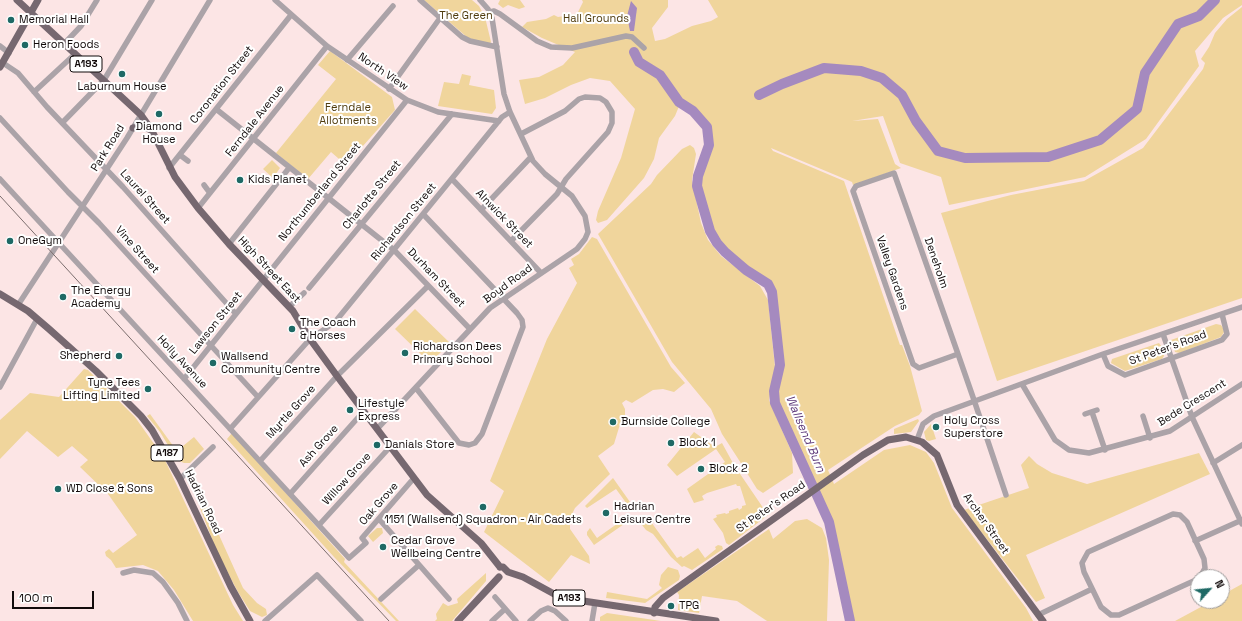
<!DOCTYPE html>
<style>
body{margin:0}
#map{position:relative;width:1242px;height:621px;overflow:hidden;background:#fce5e5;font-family:"Space Grotesk",sans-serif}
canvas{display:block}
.north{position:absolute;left:1190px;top:569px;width:40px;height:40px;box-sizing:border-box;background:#fff;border:1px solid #a09d9d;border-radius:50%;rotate:63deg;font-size:11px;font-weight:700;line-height:16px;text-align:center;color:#110a0a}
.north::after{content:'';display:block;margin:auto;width:14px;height:18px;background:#1e6965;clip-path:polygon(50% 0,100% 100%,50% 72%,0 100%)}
.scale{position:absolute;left:12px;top:591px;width:82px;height:18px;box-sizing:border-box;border:2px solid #110a0a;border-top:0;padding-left:5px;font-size:12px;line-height:14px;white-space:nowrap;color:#110a0a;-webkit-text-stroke:3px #fff;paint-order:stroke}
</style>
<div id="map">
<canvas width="1242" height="621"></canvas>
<div class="north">N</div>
<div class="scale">100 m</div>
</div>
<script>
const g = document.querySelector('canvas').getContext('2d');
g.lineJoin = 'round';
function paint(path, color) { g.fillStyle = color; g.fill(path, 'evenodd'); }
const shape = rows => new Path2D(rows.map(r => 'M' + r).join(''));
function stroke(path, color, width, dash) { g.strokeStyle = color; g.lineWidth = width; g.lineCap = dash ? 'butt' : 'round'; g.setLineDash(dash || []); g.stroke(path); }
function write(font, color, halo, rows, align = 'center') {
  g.font = font + ' "Space Grotesk",sans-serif'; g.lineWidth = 4; g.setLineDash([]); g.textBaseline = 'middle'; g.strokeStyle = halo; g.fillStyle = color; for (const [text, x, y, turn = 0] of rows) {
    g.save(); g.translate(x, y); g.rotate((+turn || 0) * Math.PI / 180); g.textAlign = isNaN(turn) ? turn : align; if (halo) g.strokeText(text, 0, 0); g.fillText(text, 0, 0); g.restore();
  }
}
paint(shape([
 [424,0,472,0,479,6,485,17,491,42,490,44,468,38],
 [500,0,520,0,525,7,519,9,508,5,503,8,498,4],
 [582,0,668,0,668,7,652,28,655,41,665,39,692,26,711,21,718,17,708,0,1242,0,1242,5,1223,18,1195,51,1199,66,1146,139,1085,177,949,205,941,177,900,163,883,116,852,121,878,119,895,164,901,168,853,185,852,182,771,148,773,151,844,181,900,345,902,345,910,366,922,411,919,415,895,426,828,470,834,484,884,450,910,445,926,452,934,463,952,508,1026,608,1033,621,852,621,831,522,776,401,783,366,775,294,772,286,763,277,748,269,723,246,712,230,709,221,699,182,710,152,712,141,710,127,708,122,682,99,675,116,659,138,654,159,644,178,607,220,598,223,596,220,598,211,621,158,635,109,610,81,590,78,571,85,545,98,525,104,519,80,539,77,563,65,575,52,542,38,522,27,527,22,546,19,554,15,558,17,577,14,583,2],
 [1242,7,1242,298,997,381,941,213,1011,195,1084,181,1143,148,1203,69,1205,63,1201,59,1209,47,1215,33,1227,19],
 [330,51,392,97,395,110,346,165,331,152,308,179,276,153,336,79,318,65],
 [462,74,471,76,469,85,494,90,496,108,492,114,438,106,444,82,459,84],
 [690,145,694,148,696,154,692,180,701,223,708,240,721,256,760,286,768,300,775,367,769,400,792,453,793,473,763,493,757,489,737,457,722,434,711,409,672,362,598,234,651,184,657,175,682,149],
 [272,160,280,168,273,178,263,169],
 [592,237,597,239,671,367,685,383,674,392,663,389,653,390,632,403,626,400,622,403,625,409,625,415,621,421,614,444,598,456,610,474,575,508,570,518,570,529,589,556,590,564,571,555,549,582,484,532,504,491,490,481,547,339,577,283,569,268,574,265,571,259,579,254],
 [415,309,450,343,430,363,395,329],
 [1216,324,1221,325,1223,328,1224,332,1221,337,1180,353,1175,352,1171,340],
 [1159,343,1164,350,1164,356,1162,359,1125,371,1111,363,1112,359],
 [84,369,88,370,135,417,164,458,233,605,243,621,193,621,174,590,158,571,143,565,116,568,111,560,106,556,105,552,109,549,113,553,137,535,108,494,80,467,88,460,72,446,58,457,27,431,0,459,0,420,30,393,59,397],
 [150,414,179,454,183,446,194,437,204,449,190,463,184,463,177,460,160,432,147,416],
 [918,419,919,421,911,432,894,434,894,429],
 [931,424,936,439,929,441,926,440,924,432],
 [694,432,715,447,722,443,734,465,768,515,729,545,726,543,723,533,713,519,717,517,716,515,725,513,726,514,729,513,729,511,738,508,739,510,742,508,742,506,746,505,740,486,737,486,736,484,707,493,702,496,704,500,694,503,687,489,725,462,716,449,677,476,667,465],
 [232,433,345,559,344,562,399,621,396,621,334,557,227,439],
 [1199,453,1210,474,1026,555,1045,598,1036,602,964,510,1029,488,1021,465,1029,456,1037,464,1052,473,1087,484],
 [613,478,635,509,632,511,616,489,587,508,585,506],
 [205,504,243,588,257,603,266,609,267,615,262,617,250,611,238,592,217,552,200,508],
 [624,519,627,522,594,545,587,535,587,532,590,528,597,538],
 [649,519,677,558,681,556,683,558,698,548,705,558,716,549,715,547,718,545,722,546,723,549,692,570,684,566,682,567,671,557,653,534,646,530,642,525,636,524],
 [807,519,822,528,826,538,829,560,827,621,767,621,737,601,702,596,699,613,678,610,679,595,677,592,769,529,773,539,795,521],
 [377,528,382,528,383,533,373,542,368,536],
 [668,567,678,570,680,576,679,580,645,603,606,598,607,592,647,599,662,588,659,585,661,575],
 [486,573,486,581,452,621,435,621,437,619,436,614,443,603,448,606,458,603,457,599],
 [1242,584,1242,621,1175,621,1212,601,1222,601,1222,595],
 [607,613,661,621,600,621,600,617]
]), '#f0d59c');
paint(shape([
 [631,1,637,8,634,31,630,31,627,16]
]), '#a58abf');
stroke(shape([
 [634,52,639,62,660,75,679,102,693,111,707,127,709,145,698,176,697,186,710,231,717,243,725,252,746,270,768,284,772,292,780,365,774,391,775,403,829,522,850,621],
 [759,95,782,84,824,68,861,71,882,78,902,95,916,121,938,151,965,158,1048,157,1100,140,1137,109,1145,73,1178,24,1199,16,1215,0]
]), '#a58abf', 10);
stroke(shape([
 [275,0,327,46,407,100,438,112,499,121],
 [420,0,462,37,470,41,497,47],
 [490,12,494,11,500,14,537,41,551,47,572,48,626,36,632,37,644,48],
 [64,44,81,26,97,0],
 [0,46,9,53],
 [347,60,393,6],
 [3,63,18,73,47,107,123,187,236,314],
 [389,89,440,18],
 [34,92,75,54],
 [216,109,394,250,470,329],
 [0,118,68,192,99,223,258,397],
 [62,123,104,80,152,0],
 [180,155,188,161],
 [169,168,291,15],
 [0,179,349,558,366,543,362,538,414,478],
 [452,179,541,273],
 [204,185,210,193],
 [198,208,327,46],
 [481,210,531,157],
 [511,241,557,194,566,179,608,132,612,123,612,112,606,102,600,98,585,97,579,99,565,111,521,134],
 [229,244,289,168],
 [309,288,452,114],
 [18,305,127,138,210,0],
 [289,307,304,293],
 [1163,334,1192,417,1242,524],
 [958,354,919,368,913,364,853,191,856,186,894,173,909,215,939,300,958,354,974,400,1006,495],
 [1103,354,1108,366,1125,375,1222,340,1227,334,1222,314],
 [184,379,407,100],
 [1022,384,1055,440,1069,450,1089,453,1170,431,1242,384],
 [0,387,37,319],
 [416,388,459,443,469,445,475,443,482,434,523,327,522,320,517,313,423,214],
 [1092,412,1105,450],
 [1085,414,1097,410],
 [1143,416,1150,438],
 [230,429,310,339,335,322,502,117,510,112],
 [377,429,490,308,577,249,585,239,588,232,585,216,572,196,545,174,533,161,510,112,504,94,492,18,488,9,480,0],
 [917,440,923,424,934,416,1103,354,1242,307],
 [260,461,337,376,428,286],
 [1213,463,1242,445],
 [180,479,213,447],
 [290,494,363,412],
 [379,519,449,599],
 [319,525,390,447],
 [1195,541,1242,520],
 [123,573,134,570,153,573,163,582,178,603,187,621],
 [1198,579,1119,615,1111,615,1101,607,1084,572,1082,563,1088,552,1173,514,1180,515,1187,522,1204,559,1205,568,1200,577],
 [495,597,516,621],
 [381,599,419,565],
 [1038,615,1092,589],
 [265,621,317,575,361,621],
 [492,621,505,609],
 [530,621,541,611,548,608,555,611,566,621],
 [592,621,595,603]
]), '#aba3a8', 5.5);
stroke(shape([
 [17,0,141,115,151,129,175,177,198,208,229,244,293,311,310,339,337,376,427,495,481,543,500,567],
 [0,67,38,0],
 [133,128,142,126,151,130],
 [0,294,28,311,49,329,96,371,141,416,152,430,180,479,231,587,250,621],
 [500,567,503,567,508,572,523,577,556,595,570,599,716,621],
 [654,613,655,607,663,598,863,455,888,440,906,437,922,442,937,455,957,505,1043,621],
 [458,621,499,577]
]), '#766870', 7);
stroke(shape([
 [0,196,389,621]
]), '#7b6d6d', 1);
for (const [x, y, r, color] of [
 [11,20,4,"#1e6965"],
 [25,45,4,"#1e6965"],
 [122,74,4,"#1e6965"],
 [159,114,4,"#1e6965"],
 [240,180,4,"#1e6965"],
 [10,241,4,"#1e6965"],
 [63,297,4,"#1e6965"],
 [292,329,4,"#1e6965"],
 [405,353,4,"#1e6965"],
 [119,356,4,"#1e6965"],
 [213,363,4,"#1e6965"],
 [148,389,4,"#1e6965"],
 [350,410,4,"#1e6965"],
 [613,422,4,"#1e6965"],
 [936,427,4,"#1e6965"],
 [671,443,4,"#1e6965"],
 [377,445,4,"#1e6965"],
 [701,469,4,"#1e6965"],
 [58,489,4,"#1e6965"],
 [483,507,4,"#1e6965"],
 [606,513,4,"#1e6965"],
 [383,547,4,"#1e6965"],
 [671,606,4,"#1e6965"]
]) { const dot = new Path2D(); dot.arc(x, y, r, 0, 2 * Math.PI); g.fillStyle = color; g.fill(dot); stroke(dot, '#fff', 1.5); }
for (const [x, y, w] of [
 [86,64,32],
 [167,453,32],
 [569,598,32]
]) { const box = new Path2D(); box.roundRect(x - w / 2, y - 8, w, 16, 3); g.fillStyle = '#fff'; g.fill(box); stroke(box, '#110a0a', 1); }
write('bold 10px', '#110a0a', null, [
 ["A193",86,64],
 ["A187",167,453],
 ["A193",569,598]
]);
write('11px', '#4f3c0e', '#fff', [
 ["The Green",466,16],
 ["Hall Grounds",596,19],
 ["Ferndale",348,108],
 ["Allotments",348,121]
]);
write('11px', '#110a0a', '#fff', [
 ["Memorial Hall",19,20],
 ["Heron Foods",33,45],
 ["Laburnum House",122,87,"center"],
 ["Diamond",159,127,"center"],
 ["House",159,140,"center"],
 ["Kids Planet",248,180],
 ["OneGym",18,241],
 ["The Energy",71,291],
 ["Academy",71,304],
 ["The Coach",300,323],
 ["& Horses",300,336],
 ["Richardson Dees",413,347],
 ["Primary School",413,360],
 ["Shepherd",111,356,"right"],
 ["Wallsend",221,357],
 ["Community Centre",221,370],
 ["Tyne Tees",140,383,"right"],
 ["Lifting Limited",140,396,"right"],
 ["Lifestyle",358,404],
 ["Express",358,417],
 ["Holy Cross",944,421],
 ["Superstore",944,434],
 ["Burnside College",621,422],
 ["Block 1",679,443],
 ["Danials Store",385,445],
 ["Block 2",709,469],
 ["WD Close & Sons",66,489],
 ["Hadrian",614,507],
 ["Leisure Centre",614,520],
 ["1151 (Wallsend) Squadron - Air Cadets",483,520,"center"],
 ["Cedar Grove",391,541],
 ["Wellbeing Centre",391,554],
 ["TPG",679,606]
], 'left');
write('11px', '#110a0a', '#fff', [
 ["North View",383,72,34],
 ["Coronation Street",222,85,-52],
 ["Ferndale Avenue",255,121,-52],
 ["Park Road",108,148,-58],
 ["Northumberland Street",320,192,-51],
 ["Charlotte Street",372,195,-51],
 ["Laurel Street",145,197,48],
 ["Alnwick Street",504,219,46],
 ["Richardson Street",404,222,-51],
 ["Vine Street",137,250,48],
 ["Deneholm",936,263,71],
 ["High Street East",269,270,47],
 ["Valley Gardens",892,273,71],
 ["Durham Street",436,278,46],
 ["Boyd Road",508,284,-36],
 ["Lawson Street",216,323,-51],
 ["St Peter's Road",1168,348,-20],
 ["Holly Avenue",182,362,47],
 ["Bede Crescent",1192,403,-32],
 ["Myrtle Grove",291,412,-48],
 ["Ash Grove",319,446,-48],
 ["Willow Grove",347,479,-48],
 ["Hadrian Road",203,502,64],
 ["Oak Grove",379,504,-49],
 ["St Peter's Road",771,507,-35],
 ["Archer Street",986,524,55]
]);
write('italic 12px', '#5d387a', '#fff', [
 ["Wallsend Burn",805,434,67]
]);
</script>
